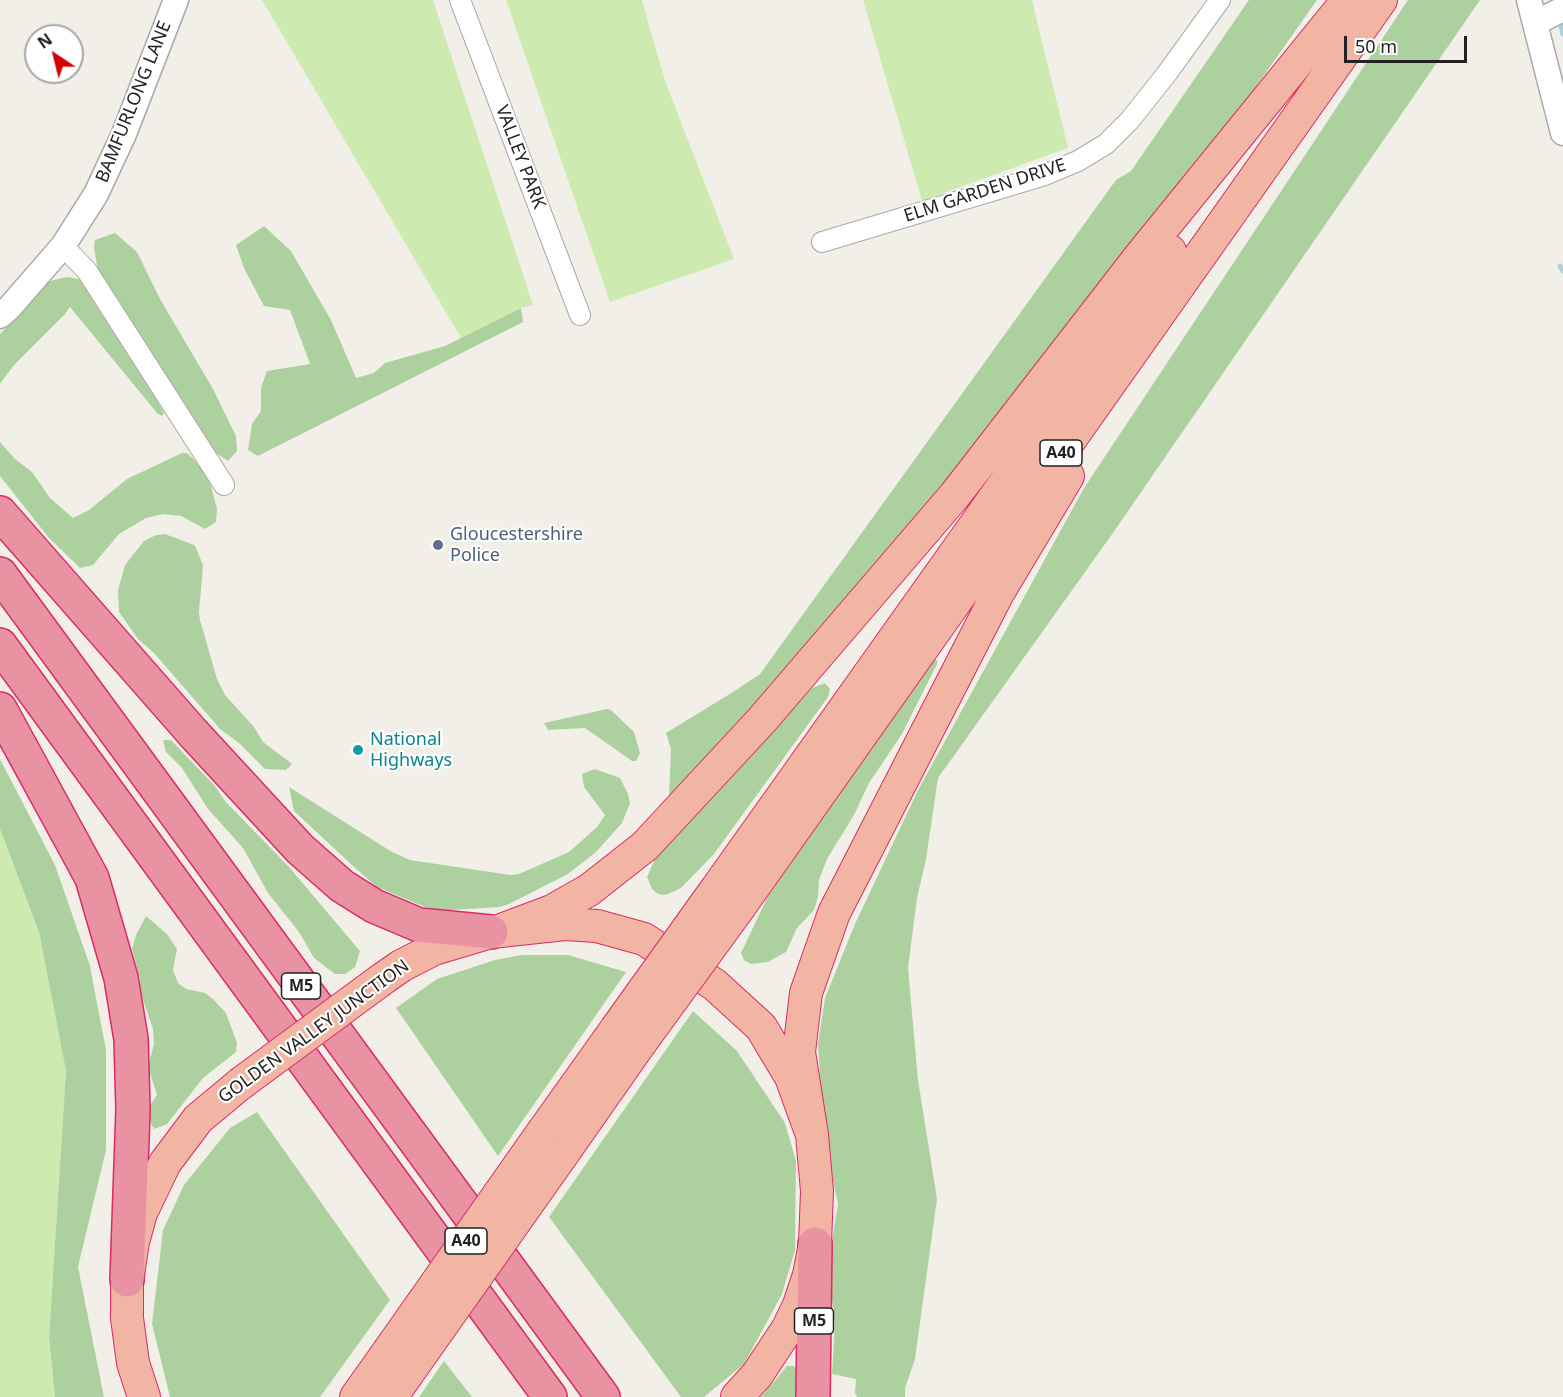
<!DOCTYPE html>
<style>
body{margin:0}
#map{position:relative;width:1563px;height:1397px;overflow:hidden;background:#f2efe9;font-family:"Noto Sans",sans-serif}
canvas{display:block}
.north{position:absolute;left:24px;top:24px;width:60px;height:60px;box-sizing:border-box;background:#fff;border:2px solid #a7a7a7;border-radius:50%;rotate:325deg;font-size:16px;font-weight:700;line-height:24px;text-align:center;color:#222}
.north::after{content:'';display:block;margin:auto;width:21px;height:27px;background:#d40000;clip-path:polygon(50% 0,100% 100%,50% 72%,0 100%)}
.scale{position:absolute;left:1344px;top:36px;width:123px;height:27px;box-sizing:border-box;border:3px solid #222;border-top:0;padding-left:8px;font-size:18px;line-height:21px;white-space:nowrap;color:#222;-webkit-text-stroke:4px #fff;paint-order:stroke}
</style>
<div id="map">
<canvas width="1563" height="1397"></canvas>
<div class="north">N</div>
<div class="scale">50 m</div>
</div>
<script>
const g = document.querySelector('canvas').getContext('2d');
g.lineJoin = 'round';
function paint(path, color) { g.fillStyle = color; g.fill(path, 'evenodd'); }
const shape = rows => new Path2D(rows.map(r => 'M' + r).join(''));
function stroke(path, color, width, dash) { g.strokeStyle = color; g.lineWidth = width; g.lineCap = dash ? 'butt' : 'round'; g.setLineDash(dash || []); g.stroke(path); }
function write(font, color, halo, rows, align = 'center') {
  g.font = font + ' "Noto Sans",sans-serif'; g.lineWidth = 4.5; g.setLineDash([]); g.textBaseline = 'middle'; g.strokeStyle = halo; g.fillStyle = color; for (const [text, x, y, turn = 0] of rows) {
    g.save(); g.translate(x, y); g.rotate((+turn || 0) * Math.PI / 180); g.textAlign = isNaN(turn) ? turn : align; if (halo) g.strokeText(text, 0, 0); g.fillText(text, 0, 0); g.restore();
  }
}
paint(shape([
 [262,0,433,0,533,305,521,308,461,338],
 [506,0,642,0,665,81,734,259,610,302],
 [863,0,1032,0,1068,148,922,201],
 [0,829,39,932,66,1071,49,1337,55,1397,0,1397]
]), '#cdebb0');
paint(shape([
 [1249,0,1317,0,1232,121,1018,400,703,764,669,796,671,749,666,733,733,692,760,674,1116,180,1131,171],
 [1408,0,1480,0,1115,530,938,778,926,859,917,898,908,968,918,1080,937,1199,915,1359,905,1388,905,1397,857,1397,855,1393,856,1379,832,1374,835,1323,828,1266,838,1204,824,1137,818,1044,825,998,855,924,918,790,1084,488],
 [264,226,291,251,331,320,356,378,374,373,385,363,445,346,521,308,523,322,258,456,248,450,252,424,261,411,261,388,267,371,310,364,290,310,264,306,244,268,236,245],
 [115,233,137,252,160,299,213,389,236,436,237,451,228,461,201,443,99,275,94,248,95,240],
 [67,277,79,279,90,292,123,340,164,413,162,416,157,413,70,307,65,314,14,365,0,384,0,334,50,281],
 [0,442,15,459,32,472,50,498,73,518,89,510,127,479,182,453,187,453,203,468,210,483,217,509,216,522,205,529,181,516,163,514,146,518,119,534,93,565,80,568,49,538,0,476],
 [165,534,194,545,196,548,203,565,199,612,200,620,217,679,225,695,254,727,263,742,292,764,286,770,265,769,239,743,221,730,154,653,138,639,119,612,118,590,125,565,144,541,156,535],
 [937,660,937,664,902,734,869,783,854,815,827,859,819,880,818,897,814,910,797,928,786,952,768,962,751,964,744,960,741,953,768,896,865,758,918,670,929,661],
 [825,683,830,689,828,697,714,854,681,888,666,895,658,894,652,889,647,877,658,852,704,806,812,688],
 [607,709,611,710,634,732,640,753,636,761,632,761,585,728,548,730,544,723],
 [163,740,171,740,215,786,225,801,289,867,360,951,355,967,345,974,335,974,314,958,299,932,268,893,243,848,208,809,182,768,166,752],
 [0,759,55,865,90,966,106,1050,106,1150,78,1267,104,1397,55,1397,49,1337,66,1071,39,932,0,829],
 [595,769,620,778,628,794,630,803,622,823,596,852,568,874,509,904,500,907,435,911,377,887,353,866,294,811,289,787,392,852,410,860,510,875,519,874,569,852,597,827,605,815,584,787,582,774],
 [146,916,167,934,177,949,173,970,178,983,186,989,205,993,213,999,226,1013,237,1043,236,1052,203,1078,167,1124,154,1129,148,1118,150,1105,157,1095,148,1067,154,1044,153,1029,140,991,140,979,132,949,136,935],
 [522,955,568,955,626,972,498,1156,396,1008,437,979,495,960],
 [693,1011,737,1051,785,1123,796,1161,795,1250,782,1294,744,1364,704,1397,681,1397,549,1217],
 [257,1112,390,1300,320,1397,170,1397,152,1324,163,1230,184,1185,230,1128],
 [444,1361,472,1397,419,1397],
 [787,1366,794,1366,799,1373,796,1397,761,1397]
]), '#add19e');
stroke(shape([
 [1559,18,1563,34],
 [1560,266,1563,271]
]), '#aad3df', 5);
const minor = shape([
 [460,0,580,315],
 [822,242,1042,176,1078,161,1106,144,1130,120,1168,72,1220,0],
 [63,246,87,271,224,485]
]);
const tertiary = shape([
 [1529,0,1563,133],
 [1535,23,1563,9],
 [0,316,9,308,63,246,96,194,124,134,176,0]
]);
const trunk = shape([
 [717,888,1170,251],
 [741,905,1381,0],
 [504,929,552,911,589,890,645,846,762,720,955,495,1141,255,1348,0],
 [381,980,401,966,434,949,491,932,565,924,597,926,644,939,715,985,761,1027,791,1077,812,1135,817,1191,815,1244,809,1275,799,1305,788,1328,757,1375,737,1397],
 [544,1130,616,1029],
 [812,1135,799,1052,806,993,834,913,998,593,1068,476],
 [562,1155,639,1045],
 [144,1397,133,1363,127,1318,127,1280,133,1242,141,1213,165,1163,198,1119,240,1084],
 [356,1397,388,1352],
 [391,1397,406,1376]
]);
const motorway = shape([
 [0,513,193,733,300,849,342,886,374,906,419,925,491,932],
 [0,574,603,1397],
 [0,645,550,1397],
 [0,709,92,878,121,978,131,1039,133,1109,127,1280],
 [813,1397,815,1244]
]);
stroke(minor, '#a9a9a9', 22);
stroke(tertiary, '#a9a9a9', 27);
stroke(trunk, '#dc2a67', 34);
stroke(motorway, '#dc2a67', 36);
stroke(minor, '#fff', 20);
stroke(tertiary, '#fff', 24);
stroke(trunk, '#f2b4a3', 32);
stroke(motorway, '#e892a2', 33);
const trunkBridge = shape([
 [616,1029,717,888],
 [639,1045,741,905],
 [240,1084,381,980],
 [388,1352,544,1130],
 [406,1376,562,1155]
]);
stroke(trunkBridge, '#dc2a67', 34, []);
stroke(trunkBridge, '#f2b4a3', 32);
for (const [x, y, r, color] of [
 [438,545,6,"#5c6f8a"],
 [358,750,6,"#0f9aa8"]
]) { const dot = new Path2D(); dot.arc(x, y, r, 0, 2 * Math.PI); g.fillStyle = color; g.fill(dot); stroke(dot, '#fff', 2); }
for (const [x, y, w] of [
 [1061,453,42],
 [301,986,39],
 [466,1241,42],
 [814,1321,39]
]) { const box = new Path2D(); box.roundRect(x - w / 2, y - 13, w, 26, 4.5); g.fillStyle = '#fff'; g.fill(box); stroke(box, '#222', 1.5); }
write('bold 16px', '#222', null, [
 ["A40",1061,453],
 ["M5",301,986],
 ["A40",466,1241],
 ["M5",814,1321]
]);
write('18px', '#222', '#fff', [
 ["BAMFURLONG LANE",134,102,-68],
 ["VALLEY PARK",520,157,69],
 ["ELM GARDEN DRIVE",985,191,-18],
 ["GOLDEN VALLEY JUNCTION",314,1032,-36]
]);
write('18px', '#4e5e75', '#fff', [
 ["Gloucestershire",450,535],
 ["Police",450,556]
], 'left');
write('18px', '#0d838f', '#fff', [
 ["National",370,740],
 ["Highways",370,761]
], 'left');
</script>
